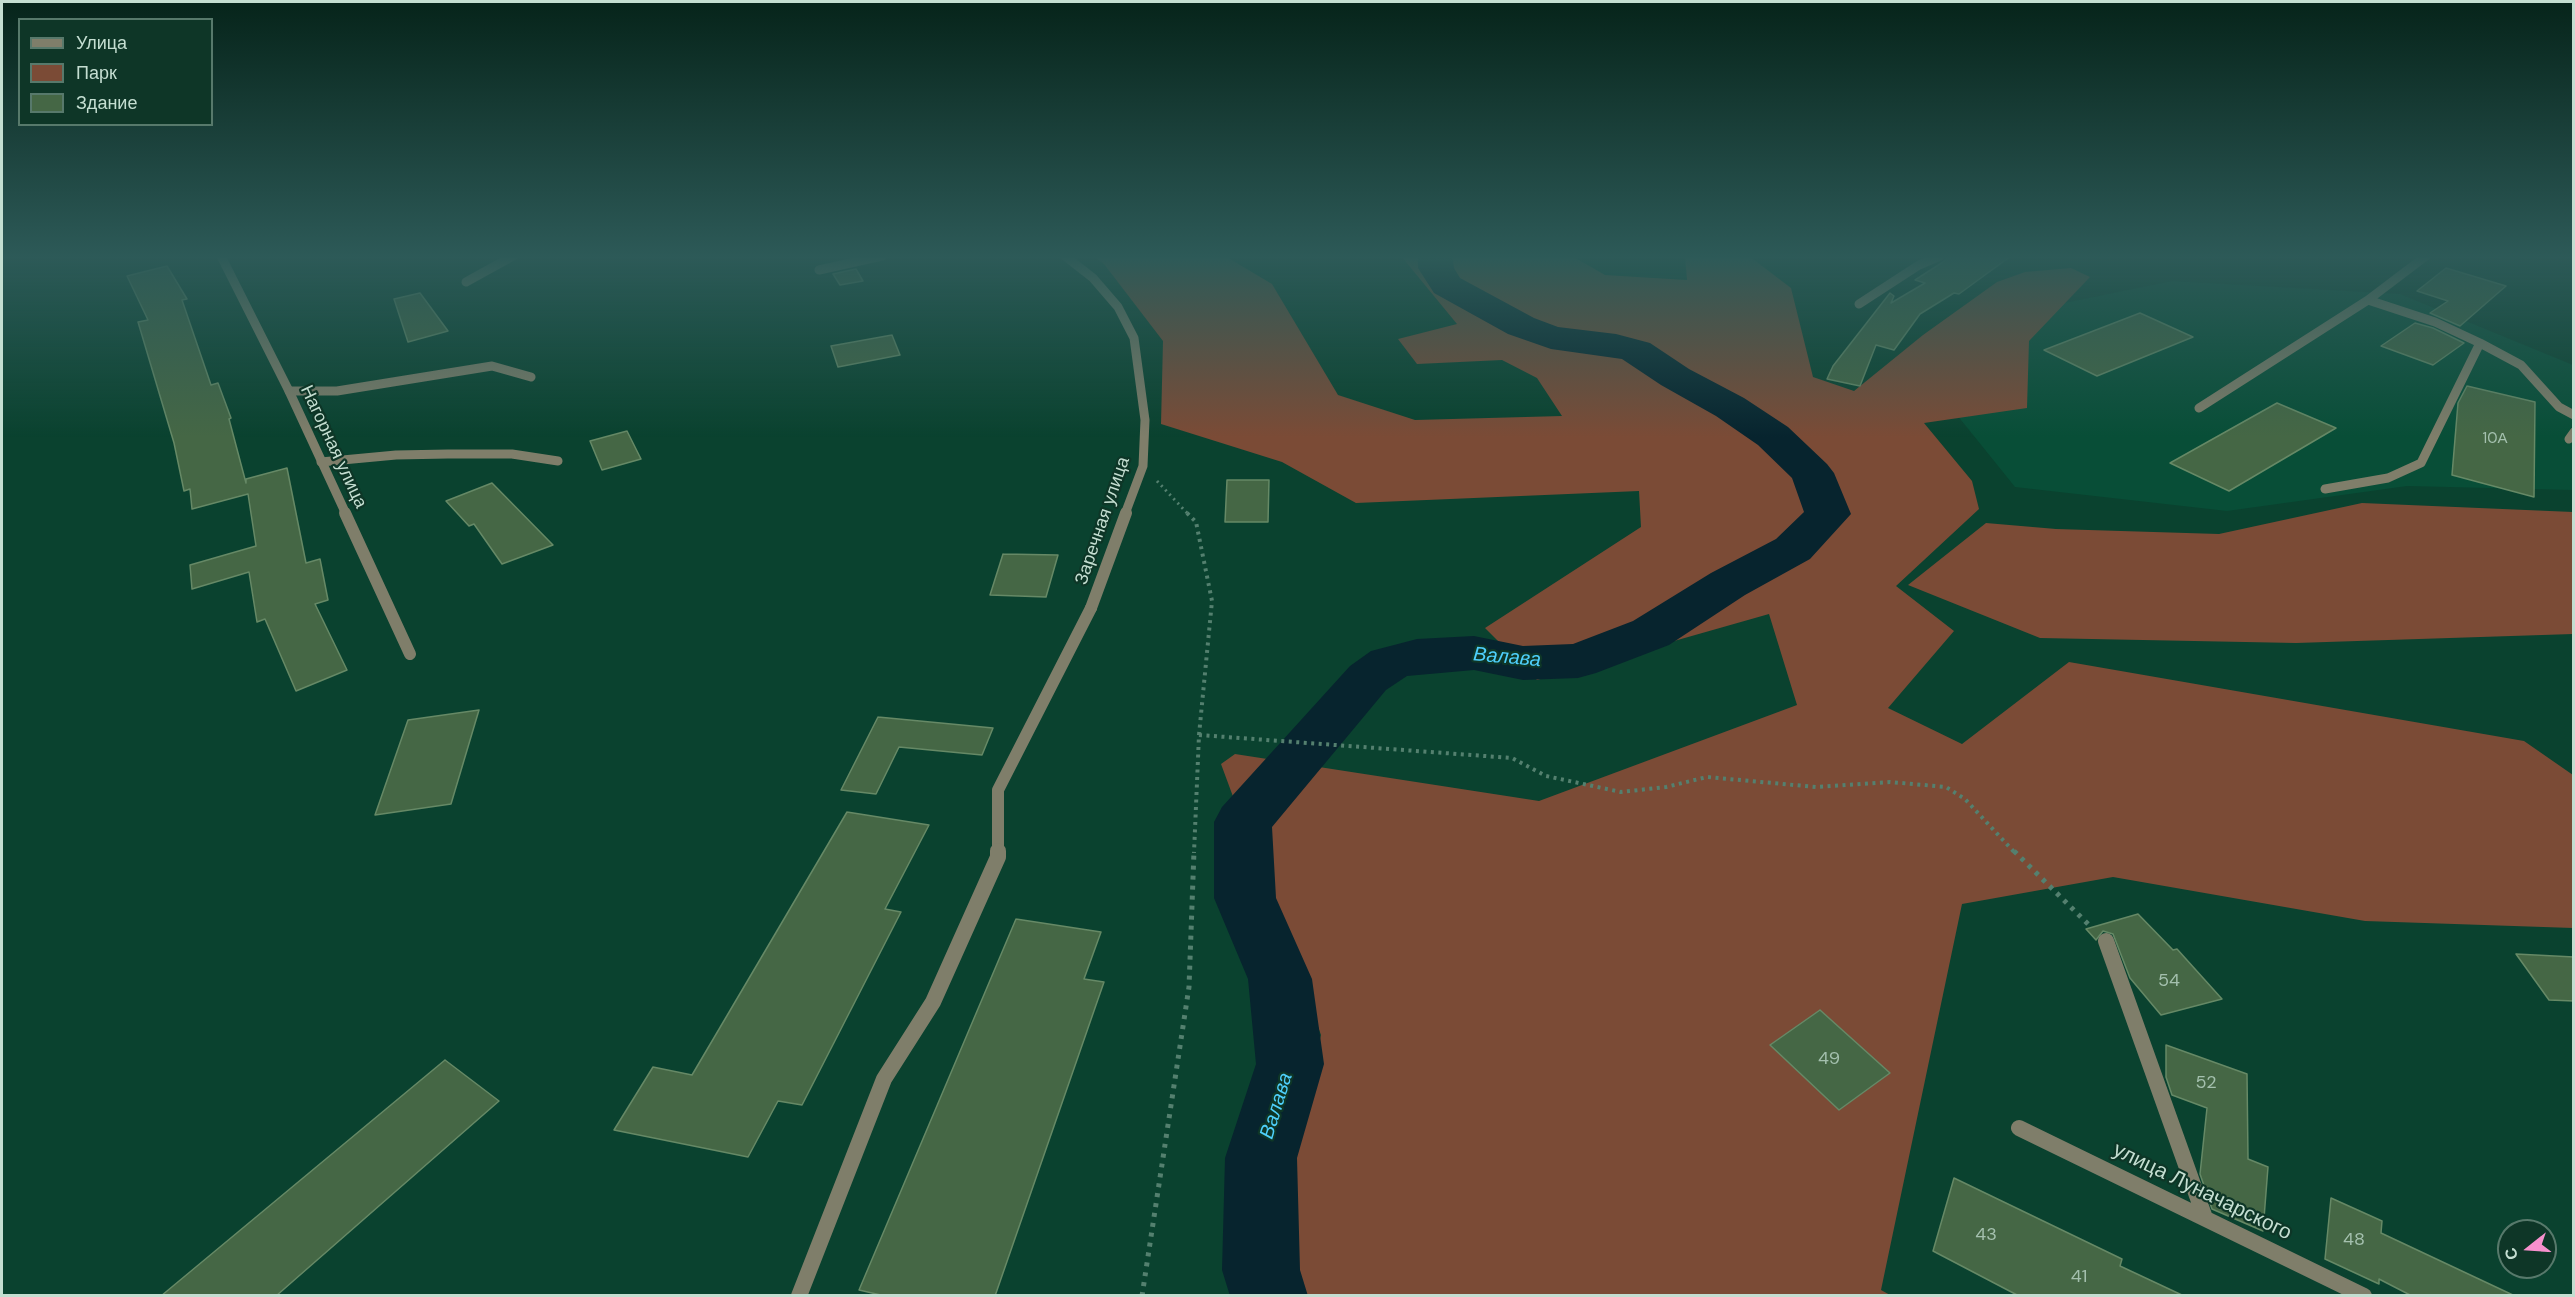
<!DOCTYPE html>
<meta charset="utf-8">
<style>
body{margin:0}
#map{position:relative;width:2575px;height:1297px;overflow:hidden;background:#0a422f;font-family:"DM Sans",sans-serif}
canvas{display:block}
.frame{position:absolute;inset:0;border:3px solid #c4ded1;pointer-events:none}
.legend{position:absolute;left:18px;top:18px;width:195px;height:108px;box-sizing:border-box;background:#0e3627;border:2px solid #57796b;margin:0;padding:8px 10px;list-style:none;font-size:18px;color:#c4ded1}
.legend li{display:flex;align-items:center;gap:12px;height:30px}
.legend b{width:30px;border:2px solid #57796b}
.north{position:absolute;left:2497px;top:1219px;width:60px;height:60px;box-sizing:border-box;background:#0e3627;border:2px solid #57796b;border-radius:50%;rotate:253deg;font-size:16px;font-weight:700;line-height:24px;text-align:center;color:#c4ded1}
.north::after{content:'';display:block;margin:auto;width:21px;height:27px;background:#f790cd;clip-path:polygon(50% 0,100% 100%,50% 72%,0 100%)}
</style>
<div id="map">
<canvas width="2575" height="1297"></canvas>
<div class="frame"></div>
<ul class="legend">
<li><b style="height:8px;background:#7f7e6a"></b>Улица</li>
<li><b style="height:16px;background:#7b4b36"></b>Парк</li>
<li><b style="height:16px;background:#456745"></b>Здание</li>
</ul>
<div class="north">С</div>
</div>
<script>
const g = document.querySelector('canvas').getContext('2d');
g.lineJoin = 'round';
function paint(path, color) { g.fillStyle = color; g.fill(path, 'evenodd'); }
const shape = rows => new Path2D(rows.map(r => 'M' + r).join(''));
function stroke(path, color, width, dash) { g.strokeStyle = color; g.lineWidth = width; g.lineCap = dash ? 'butt' : 'round'; g.setLineDash(dash || []); g.stroke(path); }
function write(font, color, halo, rows, align = 'center') {
  g.font = font + ' "DM Sans",sans-serif'; g.lineWidth = 4.5; g.setLineDash([]); g.textBaseline = 'middle'; g.strokeStyle = halo; g.fillStyle = color; for (const [text, x, y, turn = 0] of rows) {
    g.save(); g.translate(x, y); g.rotate((+turn || 0) * Math.PI / 180); g.textAlign = isNaN(turn) ? turn : align; if (halo) g.strokeText(text, 0, 0); g.fillText(text, 0, 0); g.restore();
  }
}
paint(shape([
 [2172,281,2400,294,2573,365,2573,490,2407,486,2227,511,2015,487,1924,374,2045,307]
]), '#084e37');
paint(shape([
 [1093,256,1225,256,1272,284,1338,395,1415,420,1562,416,1537,378,1502,360,1417,364,1398,339,1457,324,1401,256,1572,256,1605,275,1687,280,1685,256,1749,256,1791,288,1813,377,1854,391,1923,335,1997,282,2025,272,2071,268,2090,277,2029,341,2027,408,1924,423,1972,481,1979,509,1896,586,1954,631,1888,708,1962,744,2069,662,2524,741,2573,775,2573,928,2365,921,2113,877,1962,904,1881,1290,1890,1295,1298,1295,1280,1199,1321,1035,1221,764,1235,754,1539,801,1797,705,1769,614,1537,680,1485,628,1641,527,1639,491,1356,503,1282,462,1161,424,1163,341,1104,264],
 [2362,503,2573,512,2573,634,2296,643,2040,638,1908,585,1986,523,2056,529,2219,534]
]), '#7b4b36');
paint(shape([
 [1418,256,1452,256,1454,268,1460,278,1534,318,1558,327,1616,334,1650,343,1689,369,1744,398,1788,427,1827,464,1834,473,1851,514,1810,559,1745,595,1669,645,1596,673,1578,678,1523,680,1474,670,1407,676,1386,690,1272,827,1276,898,1312,979,1324,1064,1297,1158,1300,1270,1308,1296,1230,1296,1222,1270,1225,1158,1256,1064,1248,979,1214,898,1214,822,1222,807,1350,666,1371,651,1417,639,1474,636,1523,646,1573,644,1633,621,1711,573,1776,539,1804,512,1792,478,1758,445,1716,416,1661,385,1622,359,1551,349,1508,334,1434,293,1418,268,1418,256]
]), '#07242e');
const building = shape([
 [1949,256,2011,256,1959,294,1954,293,1920,314,1894,350,1876,345,1860,386,1827,379,1833,366,1890,293,1894,296,1891,303,1925,283,1915,280,1943,262,1949,256],
 [167,266,187,299,182,300,211,385,218,383,231,418,229,419,246,483,246,479,287,468,306,563,320,559,328,600,315,604,347,670,296,691,265,619,257,622,249,572,192,589,190,565,256,546,248,494,192,509,190,489,184,491,174,443,138,322,148,320,127,276,167,266],
 [2446,268,2506,286,2460,326,2430,313,2448,301,2417,291,2446,268],
 [856,269,863,281,840,285,833,274,856,269],
 [420,293,448,331,408,342,394,299,420,293],
 [2140,313,2193,337,2097,376,2044,350,2140,313],
 [2415,323,2433,328,2464,343,2433,365,2381,346,2415,323],
 [892,335,900,355,838,367,831,346,892,335],
 [2467,386,2535,402,2534,497,2452,475,2458,403,2467,386],
 [2277,403,2336,428,2229,491,2170,463,2277,403],
 [627,431,641,459,602,470,590,441,627,431],
 [1227,480,1269,480,1268,522,1225,522,1227,480],
 [492,483,553,545,502,564,474,524,469,526,446,501,492,483],
 [1003,554,1058,555,1046,597,990,595,1003,554],
 [479,710,451,804,375,815,408,720,479,710],
 [878,717,993,728,982,755,899,747,876,794,841,790,878,717],
 [847,812,929,825,885,909,901,912,802,1105,778,1101,748,1157,614,1130,653,1067,692,1075,847,812],
 [2138,914,2173,950,2177,949,2222,999,2161,1015,2130,978,2113,934,2103,931,2096,940,2086,929,2138,914],
 [1016,919,1101,932,1084,979,1104,982,995,1296,885,1296,859,1290,1016,919],
 [2516,954,2574,957,2574,1001,2549,1000,2516,954],
 [1820,1010,1890,1073,1839,1110,1770,1045,1820,1010],
 [2166,1045,2247,1074,2248,1159,2268,1167,2263,1231,2212,1209,2200,1174,2207,1108,2172,1095,2166,1077,2166,1045],
 [445,1060,499,1101,276,1296,161,1296,445,1060],
 [1954,1178,2122,1259,2120,1266,2184,1296,2019,1296,1933,1251,1954,1178],
 [2331,1198,2382,1221,2381,1233,2515,1296,2412,1296,2379,1279,2379,1284,2325,1259,2331,1198]
]);
paint(building, '#456745');
stroke(building, '#668966', 1.5);
stroke(shape([
 [1157,481,1188,514]
]), '#54806f', 3, [2, 4]);
stroke(shape([
 [1187,513,1196,522,1212,601,1199,735,1194,853],
 [1199,735,1512,758,1546,776,1621,792,1666,787,1707,777,1816,787,1890,782,1946,787,1965,799,2015,853]
]), '#54806f', 4, [3, 4.5]);
stroke(shape([
 [2014,851,2090,926],
 [1142,1296,1189,987,1194,851]
]), '#54806f', 5, [4, 6]);
stroke(shape([
 [819,270,882,256],
 [2480,343,2521,365,2559,407,2574,415],
 [289,391,337,391,492,366,531,377],
 [2199,408,2368,300],
 [2569,439,2574,432],
 [321,462,396,455,448,454,512,454,558,461],
 [2325,489,2388,478,2421,463,2480,343,2435,322,2368,300,2426,256]
]), '#7f7e6a', 9);
stroke(shape([
 [998,853,998,790,1091,608]
]), '#7f7e6a', 12);
stroke(shape([
 [799,1296,884,1079,933,1002,998,857,998,851]
]), '#7f7e6a', 16);
stroke(shape([
 [221,256,289,391,346,514],
 [1065,256,1093,278,1118,307,1134,338,1145,420,1143,466,1125,514],
 [466,282,513,256],
 [1859,304,1919,265,1940,256]
]), '#7f7e6a', 9);
stroke(shape([
 [345,513,410,654],
 [1091,608,1126,513]
]), '#7f7e6a', 12);
stroke(shape([
 [2106,941,2205,1218],
 [2019,1128,2364,1296]
]), '#7f7e6a', 16);
const sky = g.createLinearGradient(0, 0, 0, 437);
sky.addColorStop(0, '#06241a');
sky.addColorStop(0.59, '#2d5a58');
sky.addColorStop(1, '#2d5a5800');
g.fillStyle = sky;
g.fillRect(0, 0, 2575, 437);
write('15px', '#a4c0ae', null, [
 ["10А",2495,439]
]);
write('18px', '#c4ded1', '#0e3627', [
 ["Нагорная улица",333,447,65],
 ["Заречная улица",1103,521,-71]
]);
write('18px', '#a4c0ae', null, [
 ["54",2169,981],
 ["49",1829,1059],
 ["52",2206,1083],
 ["43",1986,1235],
 ["48",2354,1240],
 ["41",2079,1277]
]);
write('italic 20px', '#4ecffb', '#0e3627', [
 ["Валава",1507,658,5],
 ["Валава",1277,1106,-73]
]);
write('21px', '#c4ded1', '#0e3627', [
 ["улица Луначарского",2202,1192,26]
]);
</script>
